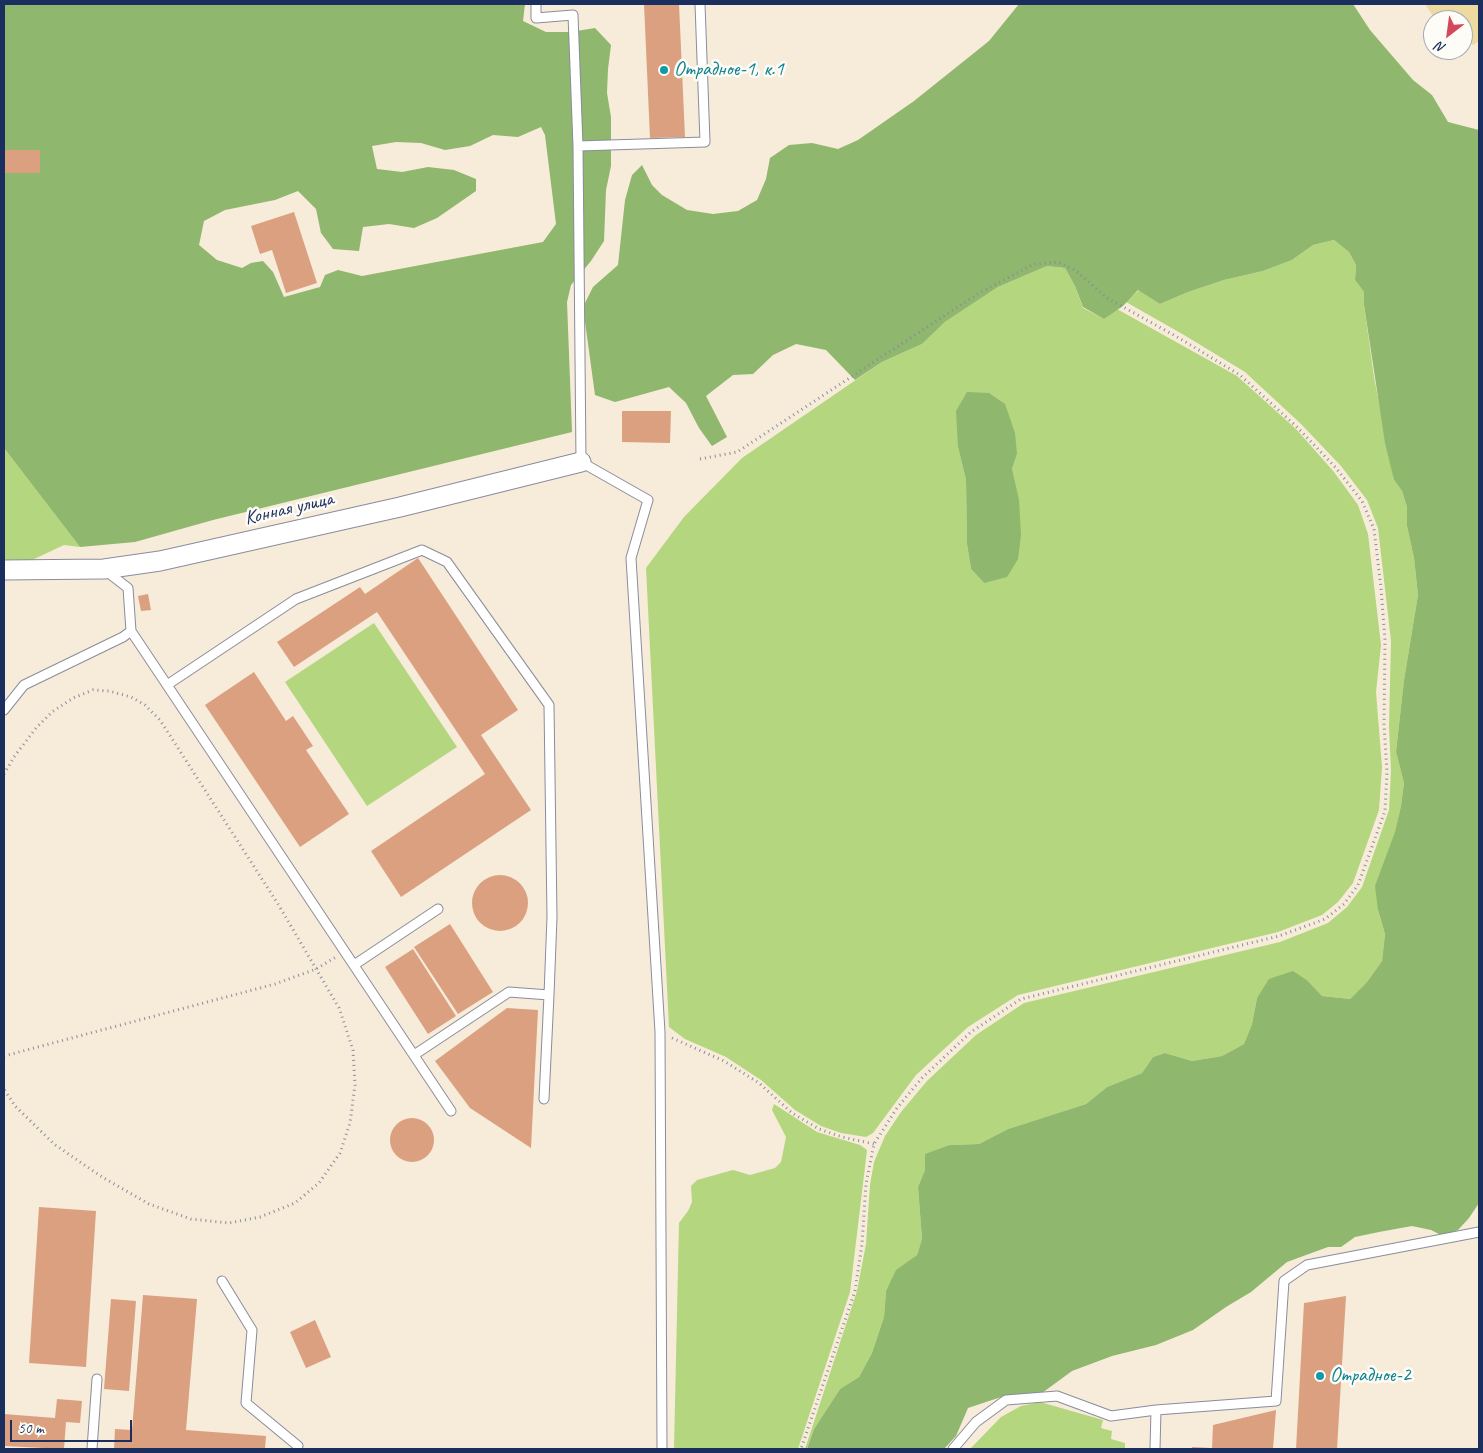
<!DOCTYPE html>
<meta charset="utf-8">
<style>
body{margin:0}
#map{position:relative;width:1483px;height:1453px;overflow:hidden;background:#f7ebd9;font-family:Caveat,sans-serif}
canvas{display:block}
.frame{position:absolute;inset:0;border:5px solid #1b2f5e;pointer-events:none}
.north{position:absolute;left:1423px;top:10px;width:50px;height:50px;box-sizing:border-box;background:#fdfcf7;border:1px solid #a3aaba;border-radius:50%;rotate:210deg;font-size:14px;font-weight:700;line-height:20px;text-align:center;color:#1b2f5e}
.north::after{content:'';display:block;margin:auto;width:18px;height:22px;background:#d1495b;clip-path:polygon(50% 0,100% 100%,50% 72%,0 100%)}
.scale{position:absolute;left:10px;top:1420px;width:122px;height:22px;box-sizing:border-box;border:2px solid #1b2f5e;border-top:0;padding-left:6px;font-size:15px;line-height:18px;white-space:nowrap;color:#1b2f5e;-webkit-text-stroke:4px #fdfcf7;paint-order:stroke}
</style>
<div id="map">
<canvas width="1483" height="1453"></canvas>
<div class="frame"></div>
<div class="north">N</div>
<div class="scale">50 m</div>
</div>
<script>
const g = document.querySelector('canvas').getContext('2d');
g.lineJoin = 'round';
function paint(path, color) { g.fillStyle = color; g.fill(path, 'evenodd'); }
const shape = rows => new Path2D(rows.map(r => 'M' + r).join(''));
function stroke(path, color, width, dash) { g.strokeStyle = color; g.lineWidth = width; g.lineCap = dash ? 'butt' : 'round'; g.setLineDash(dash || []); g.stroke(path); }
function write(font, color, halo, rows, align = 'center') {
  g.font = font + ' Caveat,sans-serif'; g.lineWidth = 5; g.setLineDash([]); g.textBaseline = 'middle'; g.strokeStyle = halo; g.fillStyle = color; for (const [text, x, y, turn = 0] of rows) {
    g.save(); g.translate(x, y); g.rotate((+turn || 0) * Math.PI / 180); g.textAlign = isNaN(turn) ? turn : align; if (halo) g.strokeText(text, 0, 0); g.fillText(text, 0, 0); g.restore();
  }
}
paint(shape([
 [1334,240,1349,252,1356,265,1355,280,1364,292,1364,305,1374,377,1394,480,1402,491,1407,507,1407,526,1414,558,1418,595,1404,680,1396,752,1404,783,1401,806,1378,910,1385,934,1382,961,1367,982,1350,999,1322,996,1308,981,1257,998,1252,1024,1244,1044,1222,1056,1192,1061,1165,1053,1153,1057,1142,1073,1107,1087,1086,1104,1008,1129,979,1144,950,1145,925,1170,918,1187,922,1239,917,1255,897,1270,886,1291,884,1317,872,1353,859,1377,840,1389,814,1429,807,1449,805,1449,857,1291,866,1244,870,1185,874,1162,885,1136,901,1112,927,1081,976,1035,1024,1003,1280,942,1328,923,1347,907,1362,887,1389,810,1391,771,1389,727,1391,641,1378,528,1367,500,1341,466,1301,424,1245,372,1184,335,1126,302,1139,290,1160,304,1188,292,1224,280,1263,271,1292,260,1313,245],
 [1047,266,1065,268,1075,286,1083,308,1104,319,1117,309,1237,376,1296,429,1334,472,1358,505,1368,534,1381,645,1376,692,1382,767,1379,810,1353,883,1338,902,1322,915,1278,932,1018,995,968,1027,916,1075,873,1133,866,1137,841,1133,821,1126,795,1110,761,1080,726,1057,685,1039,669,1027,646,568,684,517,742,458,882,362,922,344,945,322,998,287],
 [958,447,1017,454,1012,469,984,583,971,569,967,544,966,480],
 [4,448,80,547,64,545,32,560,4,560],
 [374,623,457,747,367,806,285,682],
 [774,1104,817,1132,860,1145,867,1150,850,1292,798,1449,674,1449,679,1223,688,1211,692,1202,691,1186,697,1180,733,1170,750,1175,775,1168,781,1162,786,1137,772,1110],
 [1040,1402,1103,1420,1101,1428,1112,1431,1111,1439,1125,1443,1125,1449,970,1449,1001,1417,1021,1406]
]), '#b4d67e');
paint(shape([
 [4,4,525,4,523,21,546,32,570,32,595,28,611,45,608,69,607,93,611,117,611,166,606,190,604,241,591,261,571,285,567,302,572,432,213,520,135,542,80,547,4,448],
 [541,127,545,135,556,224,543,242,362,276,338,270,325,275,320,287,284,297,273,272,263,261,251,263,242,268,217,260,199,245,204,221,225,210,275,200,298,191,316,209,321,233,333,249,359,251,363,227,389,224,414,228,437,218,476,191,476,179,454,170,428,167,402,172,377,169,372,146,396,142,421,143,445,150,470,146,493,135,518,137],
 [1019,4,1353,4,1370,30,1413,80,1432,95,1448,122,1479,130,1479,1203,1469,1218,1458,1230,1443,1236,1431,1230,1412,1226,1379,1232,1355,1237,1341,1247,1328,1247,1287,1262,1251,1292,1226,1307,1193,1330,1156,1345,1112,1356,1072,1371,1042,1393,1004,1396,968,1408,956,1436,944,1449,807,1449,814,1429,840,1389,859,1377,872,1353,884,1317,886,1291,896,1270,917,1255,922,1239,918,1187,925,1170,925,1154,950,1145,979,1144,1008,1129,1086,1104,1107,1087,1142,1073,1153,1057,1165,1053,1192,1061,1222,1056,1244,1044,1252,1024,1257,998,1269,979,1293,971,1308,981,1322,996,1350,999,1367,982,1382,961,1385,934,1378,910,1375,886,1395,832,1401,806,1404,783,1396,752,1404,680,1418,595,1414,558,1407,526,1407,507,1402,491,1394,480,1385,443,1364,305,1364,292,1355,280,1356,265,1349,252,1334,240,1313,245,1292,260,1263,271,1224,280,1188,292,1160,304,1138,290,1123,306,1104,319,1083,307,1075,286,1065,268,1047,266,998,287,945,322,922,344,882,362,855,380,826,350,796,344,773,355,753,374,733,375,706,396,727,437,712,446,699,428,686,403,669,387,615,402,595,395,583,307,593,287,618,265,625,200,632,175,642,165,652,185,662,195,687,210,713,214,738,211,757,200,766,179,770,158,789,145,812,143,838,149,858,140,914,101,989,41],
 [967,392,989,393,1005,404,1015,433,1017,454,1012,469,1019,500,1021,535,1018,559,1007,577,984,583,971,569,967,544,966,480,958,447,956,411]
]), '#8fb76d');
paint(shape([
 [1425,4,1479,4,1479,41,1473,45,1463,35,1463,20,1438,20,1435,19]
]), '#eeda9e');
paint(shape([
 [644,4,679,4,685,137,650,138],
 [4,150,40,150,40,173,4,173],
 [294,212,317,283,286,293,272,250,260,254,251,226],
 [622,411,671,411,670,443,622,442],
 [418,558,518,710,481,735,531,810,401,897,371,851,485,774,377,612,294,667,277,642,360,587,365,594],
 [148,594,151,610,141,611,138,596],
 [254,672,286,721,293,716,313,746,306,750,349,814,300,847,205,705],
 '472 903a28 28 0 1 1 56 0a28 28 0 1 1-56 0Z',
 [450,924,493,992,458,1014,414,947],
 [413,949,456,1016,428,1034,385,967],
 [507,1008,538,1010,531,1148,470,1108,435,1061],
 '390 1140a22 22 0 1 1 44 0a22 22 0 1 1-44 0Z',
 [39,1207,96,1211,86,1367,29,1363],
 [143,1295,197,1299,186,1430,266,1436,265,1449,114,1449,115,1429,132,1430],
 [1346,1296,1337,1449,1296,1449,1304,1303],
 [111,1299,136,1301,129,1391,104,1389],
 [315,1320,331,1357,306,1368,290,1332],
 [57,1399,82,1401,80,1423,66,1422,64,1449,4,1446,4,1414,55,1418],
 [1276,1410,1273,1449,1212,1449,1213,1425],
 [1192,1447,1211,1448,1211,1449,1192,1449]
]), '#dba080');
const service = shape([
 [536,4,536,18,573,15,578,146,581,462,648,500,631,558,660,1032,662,1449],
 [578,146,705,142,700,4],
 [131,631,451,1111],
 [167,685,296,599,422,550,447,562,549,705,552,917,549,995],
 [4,710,24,685,123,637,131,631,128,588,106,571],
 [354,965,438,909],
 [414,1055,509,992,549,995,544,1099],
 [222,1281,252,1330,246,1403,298,1446,297,1449],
 [92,1449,97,1379],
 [953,1449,976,1422,1006,1400,1057,1396,1111,1416,1156,1410,1276,1401,1284,1281,1307,1265,1479,1232],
 [1155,1449,1156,1410]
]);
const minor = shape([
 [4,570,104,569,160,561,400,507,581,462]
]);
stroke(service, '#898d9c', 11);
stroke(minor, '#898d9c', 21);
stroke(shape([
 [700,459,737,452,979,293,1034,264,1058,262,1075,270,1107,298,1179,338,1240,375,1297,427,1336,468,1362,501,1374,529,1381,588,1385,640,1384,725,1387,772,1385,811,1358,885,1344,904,1325,919,1279,936,1021,999,971,1032,922,1078,897,1108,874,1144,866,1184,862,1244,855,1291,801,1449],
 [4,774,14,757,36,728,52,712,73,698,93,690,109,691,131,697,145,705,160,720,278,904,339,1008,353,1050,355,1085,350,1123,340,1153,319,1183,295,1203,260,1217,229,1223,191,1219,149,1204,102,1177,54,1144,15,1106,4,1089],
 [672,1038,724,1061,759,1083,792,1113,819,1129,842,1137,874,1144],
 [4,1056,275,984,316,969,336,957]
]), '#898d9c', 3, [1, 4]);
stroke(service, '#fff', 9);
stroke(minor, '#fff', 19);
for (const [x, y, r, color] of [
 [664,70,5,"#0f9aa8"],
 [1320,1376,5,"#0f9aa8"]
]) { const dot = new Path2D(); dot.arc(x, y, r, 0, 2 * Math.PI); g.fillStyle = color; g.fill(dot); stroke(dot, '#fdfcf7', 2); }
write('20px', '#0d838f', '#fdfcf7', [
 ["Отрадное-1, к.1",674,70],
 ["Отрадное-2",1330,1376]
], 'left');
write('20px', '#1b2f5e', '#fdfcf7', [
 ["Конная улица",289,509,-13]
]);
</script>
